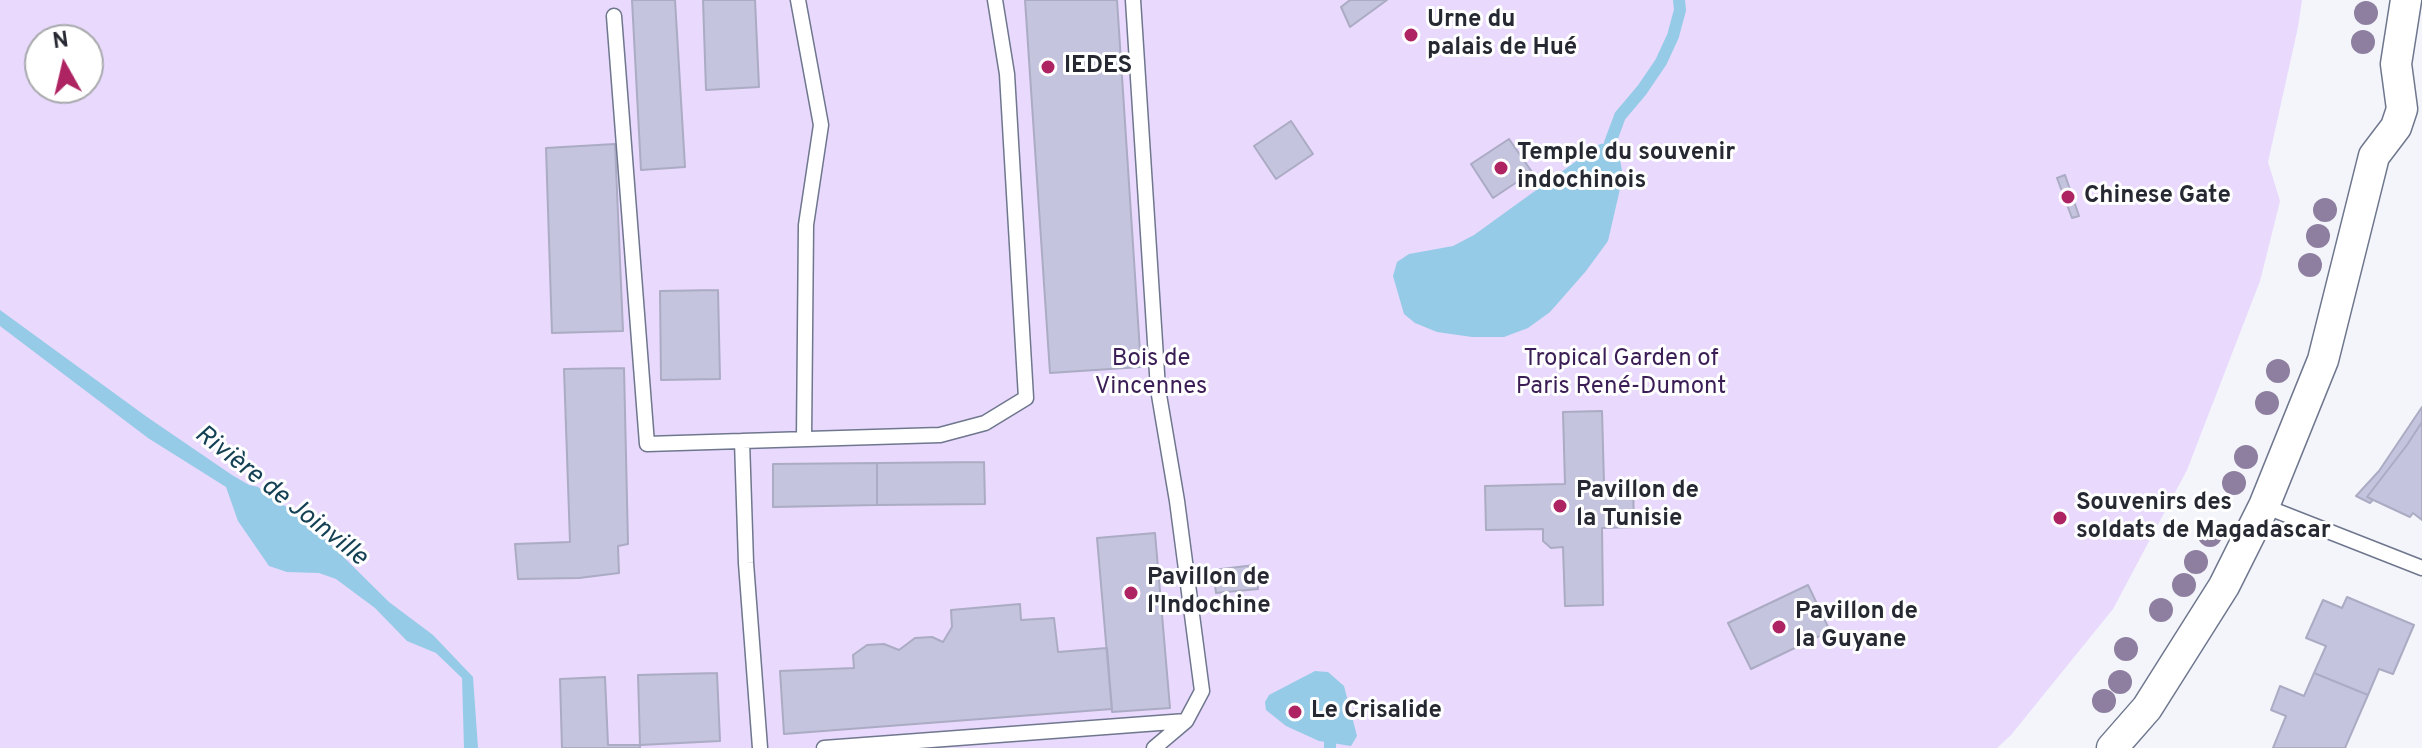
<!DOCTYPE html>
<meta charset="utf-8">
<style>
body{margin:0}
#map{position:relative;width:2422px;height:748px;overflow:hidden;background:#f3f5fa;font-family:Overpass,sans-serif}
canvas{display:block}
.north{position:absolute;left:24px;top:24px;width:80px;height:80px;box-sizing:border-box;background:#fff;border:2px solid #a8a9ad;border-radius:50%;rotate:352deg;font-size:22px;font-weight:700;line-height:32px;text-align:center;color:#262932}
.north::after{content:'';display:block;margin:auto;width:28px;height:36px;background:#ae2362;clip-path:polygon(50% 0,100% 100%,50% 72%,0 100%)}
</style>
<div id="map">
<canvas width="2422" height="748"></canvas>
<div class="north">N</div>
</div>
<script>
const g = document.querySelector('canvas').getContext('2d');
g.lineJoin = 'round';
function paint(path, color) { g.fillStyle = color; g.fill(path, 'evenodd'); }
const shape = rows => new Path2D(rows.map(r => 'M' + r).join(''));
function stroke(path, color, width, dash) { g.strokeStyle = color; g.lineWidth = width; g.lineCap = dash ? 'butt' : 'round'; g.setLineDash(dash || []); g.stroke(path); }
function write(font, color, halo, rows, align = 'center') {
  g.font = font + ' Overpass,sans-serif'; g.lineWidth = 6; g.setLineDash([]); g.textBaseline = 'middle'; g.strokeStyle = halo; g.fillStyle = color; for (const [text, x, y, turn = 0] of rows) {
    g.save(); g.translate(x, y); g.rotate((+turn || 0) * Math.PI / 180); g.textAlign = isNaN(turn) ? turn : align; if (halo) g.strokeText(text, 0, 0); g.fillText(text, 0, 0); g.restore();
  }
}
paint(shape([
 [0,0,2302,0,2298,27,2268,162,2280,201,2260,281,2187,470,2113,609,2011,735,1997,748,0,748],
 [40,40,88,40,88,88,40,88]
]), '#e8d9fd');
paint(shape([
 [1610,143,1618,149,1623,176,1608,241,1586,271,1550,312,1528,328,1504,337,1472,337,1437,332,1415,323,1404,314,1393,276,1397,262,1409,254,1453,246,1474,235,1600,144],
 [0,310,147,417,232,475,249,485,258,487,309,523,389,602,433,635,473,677,478,748,464,748,462,678,436,653,407,641,375,608,336,579,319,573,287,572,269,566,238,521,226,487,148,438,0,326],
 [1315,671,1328,672,1344,686,1357,736,1351,746,1319,741,1286,726,1266,710,1265,702,1269,695]
]), '#96cbe8');
stroke(shape([
 [1610,143,1620,116,1642,90,1661,62,1673,36,1680,10,1679,0],
 [1330,748,1330,743]
]), '#96cbe8', 12);
const building = shape([
 [632,0,675,0,685,167,641,170,632,0],
 [703,0,755,0,759,87,706,90,703,0],
 [1025,0,1117,0,1141,367,1050,373,1025,0],
 [1350,0,1387,0,1350,27,1341,7,1350,0],
 [1291,121,1313,154,1276,179,1254,146,1291,121],
 [1509,139,1532,172,1493,198,1471,164,1509,139],
 [615,144,623,331,552,333,546,148,615,144],
 [2065,175,2079,216,2072,218,2057,178,2065,175],
 [718,290,720,379,661,380,660,291,718,290],
 [624,368,628,544,618,546,619,573,579,578,518,579,515,544,570,542,564,369,624,368],
 [2422,407,2422,422,2407,445,2367,497,2373,500,2370,503,2356,496,2379,471,2422,407],
 [1602,411,1604,484,1633,483,1634,527,1602,528,1603,605,1565,606,1563,547,1551,548,1543,541,1543,529,1486,530,1485,486,1565,484,1563,412,1602,411],
 [2422,422,2422,520,2413,513,2410,517,2367,497,2407,445,2422,422],
 [984,462,985,504,877,505,877,463,984,462],
 [877,463,877,505,773,507,773,464,877,463],
 [1155,533,1170,708,1112,712,1097,538,1155,533],
 [1255,565,1258,589,1216,593,1213,570,1255,565],
 [1808,585,1830,631,1751,669,1728,623,1808,585],
 [2347,597,2414,625,2393,674,2379,669,2368,695,2314,673,2326,646,2306,638,2323,600,2342,608,2347,597],
 [1020,604,1021,620,1054,618,1058,652,1107,648,1112,709,784,734,780,671,854,668,853,655,867,645,884,644,899,650,915,638,932,637,943,642,952,627,951,610,1020,604],
 [717,673,720,741,640,745,638,675,717,673],
 [2314,673,2368,695,2345,748,2273,748,2286,716,2271,710,2280,686,2304,696,2314,673],
 [605,677,608,745,640,745,640,748,562,748,560,679,605,677]
]);
paint(building, '#c4c4de');
stroke(building, '#ababc4', 2);
const lane = shape([
 [798,0,821,125,806,225,804,439],
 [1133,0,1158,389,1177,501,1202,691,1186,721,1154,748],
 [614,16,647,444,742,441],
 [2264,506,2422,568],
 [760,748,746,563,742,441,940,435,985,423,1026,398,1007,74,995,0],
 [824,748,1186,721]
]);
const street = shape([
 [2112,748,2147,708,2224,586,2264,506,2323,360,2374,156,2396,127,2402,109,2396,64,2406,0]
]);
stroke(lane, '#6f778e', 17);
stroke(street, '#6f778e', 33);
stroke(lane, '#fff', 14);
stroke(street, '#fff', 30);
g.fillStyle = '#8e7fa0';
for (const [x, y] of [
 [2366,13],
 [2363,42],
 [2325,210],
 [2318,236],
 [2310,265],
 [2278,371],
 [2267,403],
 [2246,457],
 [2234,483],
 [2210,535],
 [2196,562],
 [2184,585],
 [2161,610],
 [2126,649],
 [2120,682],
 [2104,701]
]) { g.beginPath(); g.arc(x, y, 12, 0, 2 * Math.PI); g.fill(); }
for (const [x, y, r, color] of [
 [1411,35,8,"#ae2362"],
 [1048,67,8,"#ae2362"],
 [1501,168,8,"#ae2362"],
 [2068,197,8,"#ae2362"],
 [1560,506,8,"#ae2362"],
 [2060,518,8,"#ae2362"],
 [1131,593,8,"#ae2362"],
 [1779,627,8,"#ae2362"],
 [1295,712,8,"#ae2362"]
]) { const dot = new Path2D(); dot.arc(x, y, r, 0, 2 * Math.PI); g.fillStyle = color; g.fill(dot); stroke(dot, '#fff', 3); }
write('bold 24px', '#262932', '#fff', [
 ["Urne du",1427,21],
 ["palais de Hué",1427,49],
 ["IEDES",1064,67],
 ["Temple du souvenir",1517,154],
 ["indochinois",1517,182],
 ["Chinese Gate",2084,197],
 ["Pavillon de",1576,492],
 ["la Tunisie",1576,520],
 ["Souvenirs des",2076,504],
 ["soldats de Magadascar",2076,532],
 ["Pavillon de",1147,579],
 ["l'Indochine",1147,607],
 ["Pavillon de",1795,613],
 ["la Guyane",1795,641],
 ["Le Crisalide",1311,712]
], 'left');
write('24px', '#3b1e56', '#fff', [
 ["Bois de",1151,360],
 ["Vincennes",1151,388],
 ["Tropical Garden of",1621,360],
 ["Paris René-Dumont",1621,388]
]);
write('italic 26px', '#154155', '#fff', [
 ["Rivière de Joinville",280,497,38]
]);
</script>
